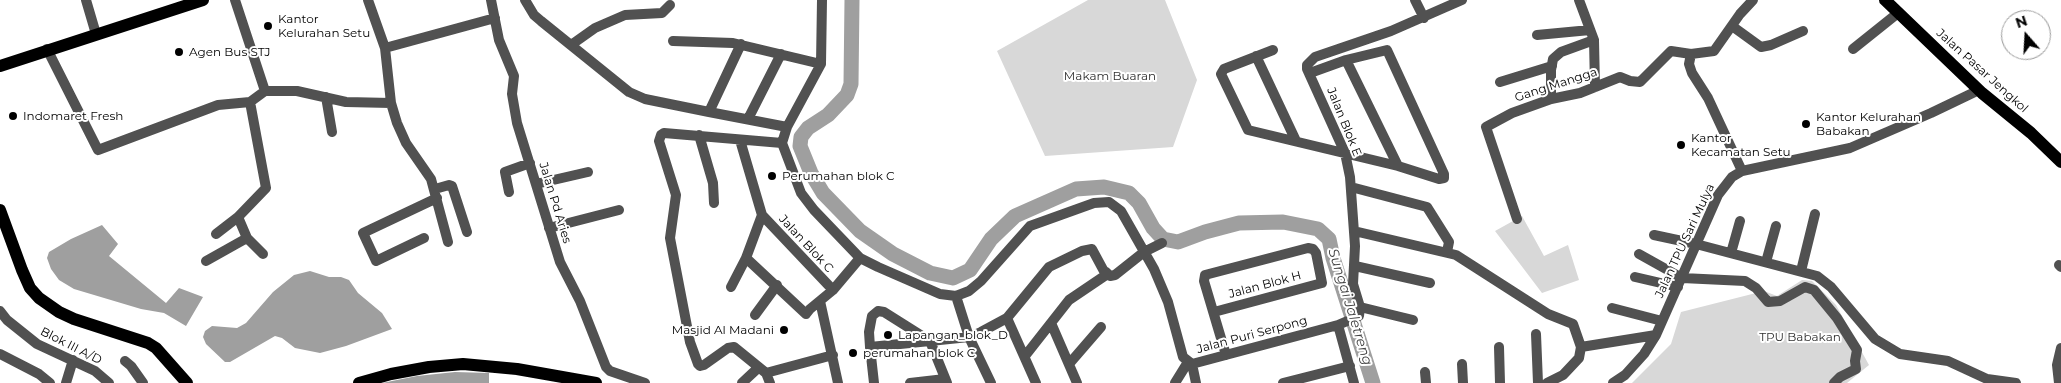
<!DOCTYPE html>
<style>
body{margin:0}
#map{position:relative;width:2061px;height:383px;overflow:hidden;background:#fff;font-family:Montserrat,sans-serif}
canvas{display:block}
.north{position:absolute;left:2001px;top:10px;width:50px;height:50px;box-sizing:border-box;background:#fff;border:1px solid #999;border-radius:50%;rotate:341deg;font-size:14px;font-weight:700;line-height:20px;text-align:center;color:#000}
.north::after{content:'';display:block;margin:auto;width:18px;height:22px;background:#000;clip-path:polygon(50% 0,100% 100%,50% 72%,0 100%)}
</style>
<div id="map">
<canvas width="2061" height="383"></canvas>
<div class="north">N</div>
</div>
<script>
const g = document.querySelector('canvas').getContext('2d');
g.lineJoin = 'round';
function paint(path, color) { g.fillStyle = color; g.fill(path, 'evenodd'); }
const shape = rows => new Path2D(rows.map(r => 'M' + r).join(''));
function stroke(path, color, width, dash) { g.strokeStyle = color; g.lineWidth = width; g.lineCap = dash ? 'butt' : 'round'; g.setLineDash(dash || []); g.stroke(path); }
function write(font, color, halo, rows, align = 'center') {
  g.font = font + ' Montserrat,sans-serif'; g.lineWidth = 4; g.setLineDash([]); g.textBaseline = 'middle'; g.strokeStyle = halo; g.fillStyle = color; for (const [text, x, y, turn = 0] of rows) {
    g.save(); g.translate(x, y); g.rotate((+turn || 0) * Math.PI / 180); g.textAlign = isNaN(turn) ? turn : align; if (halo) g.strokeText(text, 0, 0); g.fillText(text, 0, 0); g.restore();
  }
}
paint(shape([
 [1088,0,1165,0,1197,80,1173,147,1045,156,997,51],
 [1522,216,1544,256,1568,245,1579,280,1542,293,1495,231],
 [1802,280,1812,281,1836,305,1869,365,1847,383,1632,383,1671,344,1681,312,1764,291,1777,296]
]), '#d8d8d8');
paint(shape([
 [102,225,118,244,109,256,166,303,179,288,203,297,186,326,164,313,141,309,74,289,59,280,51,269,47,258,49,252,71,239],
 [310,271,329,277,341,277,349,280,358,293,382,313,392,329,346,346,320,353,295,348,282,338,275,336,230,362,225,362,206,344,203,337,205,331,212,326,237,328,246,323,273,292,294,275],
 [455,372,489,373,489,383,382,383,417,376]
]), '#9f9f9f');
stroke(shape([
 [852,0,851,84,847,95,828,115,808,128,801,137,800,146,811,173,823,193,860,231,893,254,930,273,953,278,970,270,991,239,1015,216,1076,189,1104,187,1129,193,1139,203,1153,228,1163,239,1178,242,1205,232,1239,223,1283,222,1318,229,1329,239,1333,258,1373,383]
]), '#9f9f9f', 15);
stroke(shape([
 [86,0,96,34],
 [235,0,265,91],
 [368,0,385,48,391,103,397,123,406,143,431,179,448,242],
 [491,0,499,40,514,76,512,94,517,123,560,262,580,301,606,367,610,371,645,383],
 [525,0,534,15,541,21,629,92,645,99,709,112],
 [822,0,821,64,787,127,782,143,801,193,814,210,860,258,878,267,940,294,956,296,969,291,981,281,1030,226,1094,203,1109,202,1121,211,1154,269,1168,302,1183,357,1192,364,1338,325,1359,316,1360,307,1353,284,1355,246,1350,177,1345,153,1307,69,1307,65,1315,57,1391,31,1462,0],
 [1415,0,1424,18],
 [1579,0,1594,40,1595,87],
 [1732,26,1761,47,1771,45,1803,31],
 [1537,35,1590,30],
 [673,41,733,43,821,64],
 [741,44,709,112,787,127],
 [571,45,595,28,625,15,662,13,670,5],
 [385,48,495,18],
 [47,49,98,150,218,105,250,102,265,91,297,91,346,102,391,103],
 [1853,49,1898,13],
 [1273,50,1224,69,1221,74,1248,130,1398,166,1439,179,1444,178,1444,174,1387,50,1346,60,1398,166],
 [1691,54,1689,64,1692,73,1708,98,1742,171],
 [1256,56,1296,141],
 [1310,73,1346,60],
 [1500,82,1552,66],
 [326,97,332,132],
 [1551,99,1551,70,1553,59,1561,52,1594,40],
 [748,119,781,54],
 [699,135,713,183,714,203],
 [536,184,588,172],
 [1351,187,1427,207,1449,242,1447,252],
 [435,189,449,185,452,186,467,232],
 [509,192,505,172,530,163],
 [762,215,833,290],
 [238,217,247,238,263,254],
 [1517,219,1486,127,1512,113,1551,99,1580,93,1620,77,1630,81,1640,82,1671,51,1691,54,1714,51,1740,14,1753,0],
 [549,228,619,210],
 [1354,231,1456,255,1548,314,1573,324,1581,347,1579,358,1563,375,1547,383],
 [216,234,238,217,266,188,250,102],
 [1654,235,1696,244,1817,276,1831,287,1875,339,1900,354,1948,361,1987,379,2016,383],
 [424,238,376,261,363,233,437,198],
 [1731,253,1740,221],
 [1639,254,1682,278,1745,281,1756,288,1768,302,1780,301,1805,287,1814,290,1837,318,1857,350,1855,361,1856,369,1840,377,1834,383],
 [746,258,806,314,810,309,833,290,860,258],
 [206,261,247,238],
 [1766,262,1776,226],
 [2059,265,2061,267],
 [1355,266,1430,283],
 [1801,271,1815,214],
 [1106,272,1110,276,1115,275,1144,252,1162,243],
 [1635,277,1678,287],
 [731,287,746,258,762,215,740,140],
 [956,296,969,337,991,383],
 [820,301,838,383],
 [1360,307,1413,320],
 [1612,308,1662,321],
 [0,311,7,320,37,344,95,371,109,383],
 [1214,312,1322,283,1316,253,1313,249,1308,248,1205,275,1204,281,1226,355],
 [755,315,777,285],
 [1007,318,1036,383],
 [1051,323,1077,383],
 [1338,325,1354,383],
 [1536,334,1538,383],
 [870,347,874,383],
 [1499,347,1500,383],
 [1581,347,1656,335],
 [0,354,39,374,50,383],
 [125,361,131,366,143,383],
 [1069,364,1101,327],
 [1192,364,1196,383],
 [1462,364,1463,383],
 [1425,372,1426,383],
 [766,373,833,355],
 [66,383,73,360],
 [742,383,758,368],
 [770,383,766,373,734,347,728,348,704,365,700,366,698,364,690,342,670,238,676,195,659,141,661,135,664,133,782,143],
 [910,383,945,379],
 [947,383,930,341,884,312,878,311,872,316,869,332,870,347,930,341,969,337,981,332,1007,318,1049,267,1082,251,1092,249,1106,275,1069,300,1025,356],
 [1175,383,1188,362],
 [1283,383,1350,366],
 [1613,383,1625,375,1644,354,1656,335,1718,195,1732,177,1742,171,1850,148,1931,113,1979,90],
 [2059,383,2057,365,2061,348]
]), '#515151', 10);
stroke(shape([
 [1885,0,1982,93,2031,133,2061,162],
 [0,66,203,0],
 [0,210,22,270,30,288,39,298,59,312,74,319,148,343,156,348,187,383],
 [359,383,391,374,429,367,463,364,517,369,596,383]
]), '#000', 12);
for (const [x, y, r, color] of [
 [268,26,5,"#000"],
 [179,52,5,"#000"],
 [13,116,5,"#000"],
 [1806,124,5,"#000"],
 [1681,145,5,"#000"],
 [772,176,5,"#000"],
 [784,330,5,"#000"],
 [888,335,5,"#000"],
 [853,353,5,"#000"]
]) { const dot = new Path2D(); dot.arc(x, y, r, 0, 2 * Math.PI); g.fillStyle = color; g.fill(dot); stroke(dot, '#fff', 2); }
write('12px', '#000', '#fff', [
 ["Kantor",278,19],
 ["Kelurahan Setu",278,33],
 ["Agen Bus STJ",189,52],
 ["Indomaret Fresh",23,116],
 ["Kantor Kelurahan",1816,117],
 ["Babakan",1816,131],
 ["Kantor",1691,138],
 ["Kecamatan Setu",1691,152],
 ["Perumahan blok C",782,176],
 ["Masjid Al Madani",774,330,"right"],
 ["Lapangan_blok_D",898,335],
 ["perumahan blok C",863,353]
], 'left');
write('12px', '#000', '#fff', [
 ["Jalan Pasar Jengkol",1982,71,42],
 ["Gang Mangga",1556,85,-18],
 ["Jalan Blok E",1344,122,68],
 ["Jalan Pd Aries",555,203,73],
 ["Jalan TPU Sari Mulya",1685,241,-65],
 ["Jalan Blok C",806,244,47],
 ["Jalan Blok H",1265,285,-15],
 ["Jalan Puri Serpong",1252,335,-15],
 ["Blok III A/D",71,346,27]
]);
write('12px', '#2f2f2f', '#fff', [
 ["Makam Buaran",1110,76],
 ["TPU Babakan",1800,337]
]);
write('italic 14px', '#404040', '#fff', [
 ["Sungai Jaletreng",1350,307,73]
]);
</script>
